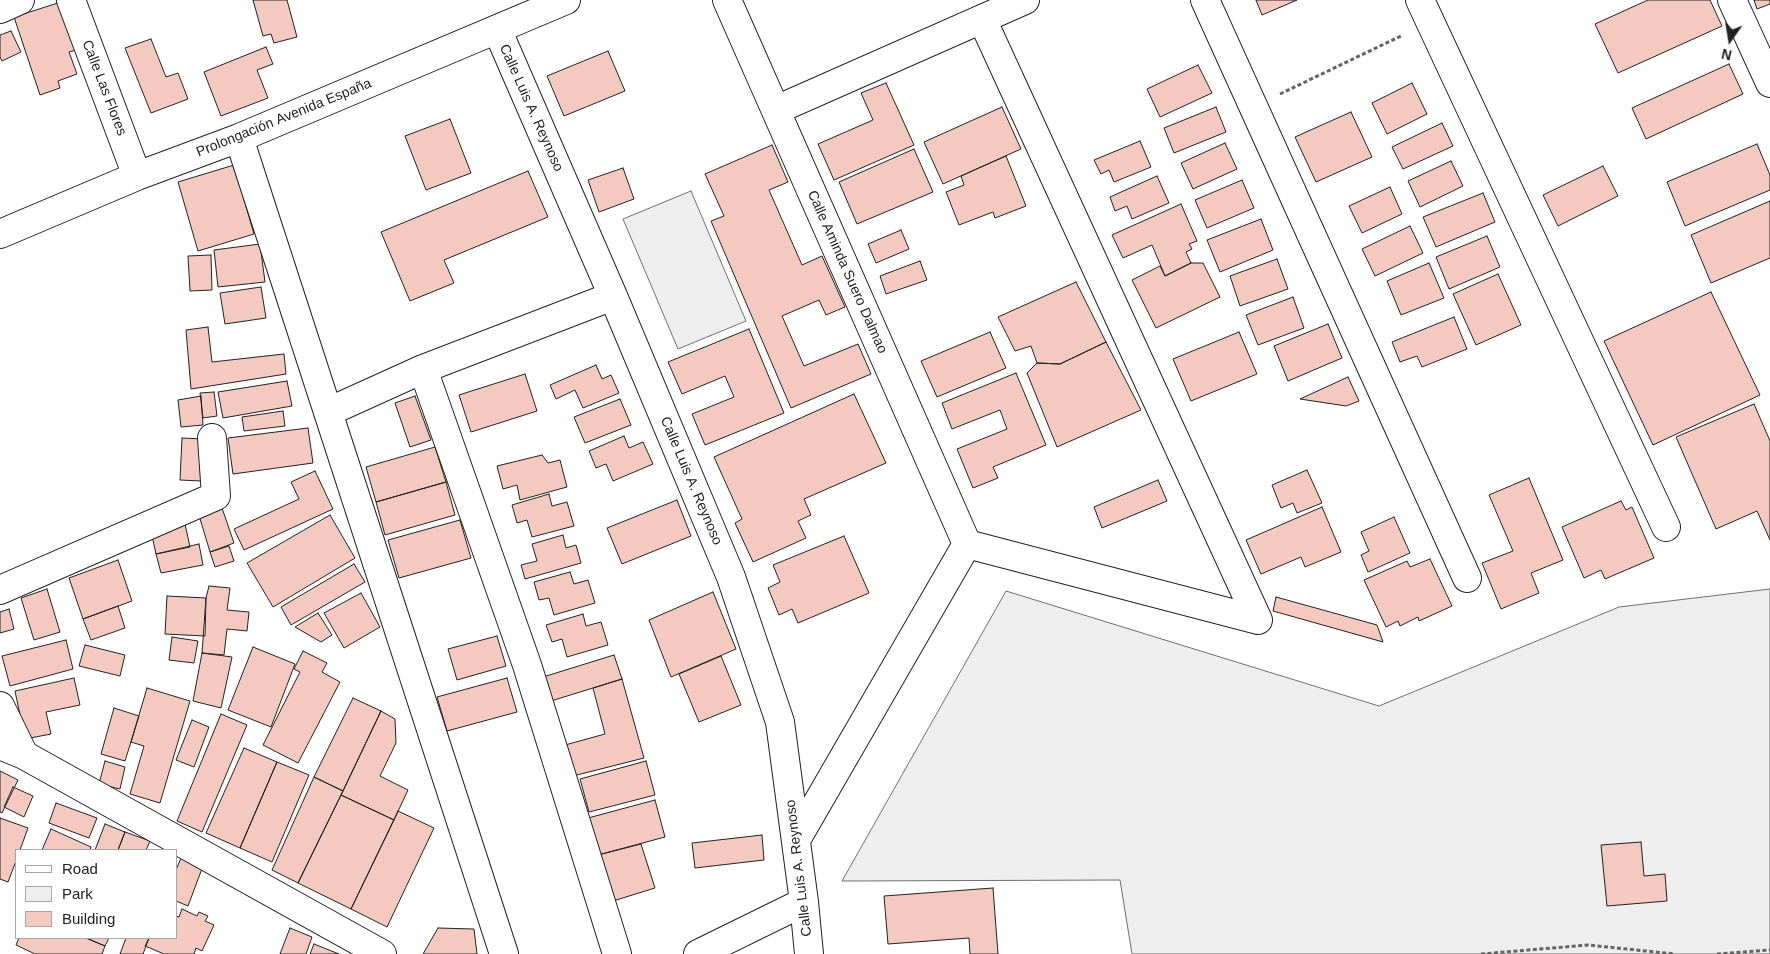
<!DOCTYPE html>
<meta charset="utf-8">
<style>
body{margin:0}
#map{position:relative;width:1770px;height:954px;overflow:hidden;background:#fff;font-family:Arial,sans-serif}
canvas{display:block}
.legend{position:absolute;left:15px;top:849px;width:162px;height:90px;box-sizing:border-box;background:#fff;border:1px solid #a7a7a7;margin:0;padding:6px 9px;list-style:none;font-size:15px;color:#222}
.legend li{display:flex;align-items:center;gap:10px;height:25px}
.legend b{width:25px;border:1px solid #a7a7a7}
.north{position:absolute;left:1705px;top:15px;width:50px;height:50px;-webkit-text-stroke:4px #fff;paint-order:stroke;rotate:193deg;font-size:14px;font-weight:700;line-height:20px;text-align:center;color:#222}
.north::after{content:'';display:block;margin:auto;width:18px;height:22px;background:#222;clip-path:polygon(50% 0,100% 100%,50% 72%,0 100%)}
</style>
<div id="map">
<canvas width="1770" height="954"></canvas>
<ul class="legend">
<li><b style="height:6px;background:#fff"></b>Road</li>
<li><b style="height:14px;background:#eee"></b>Park</li>
<li><b style="height:14px;background:#f3c9c0"></b>Building</li>
</ul>
<div class="north">N</div>
</div>
<script>
const g = document.querySelector('canvas').getContext('2d');
g.lineJoin = 'round';
function paint(path, color) { g.fillStyle = color; g.fill(path, 'evenodd'); }
const shape = rows => new Path2D(rows.map(r => 'M' + r).join(''));
function stroke(path, color, width, dash) { g.strokeStyle = color; g.lineWidth = width; g.lineCap = dash ? 'butt' : 'round'; g.setLineDash(dash || []); g.stroke(path); }
function write(font, color, halo, rows, align = 'center') {
  g.font = font + ' Arial,sans-serif'; g.lineWidth = 4; g.setLineDash([]); g.textBaseline = 'middle'; g.strokeStyle = halo; g.fillStyle = color; for (const [text, x, y, turn = 0] of rows) {
    g.save(); g.translate(x, y); g.rotate((+turn || 0) * Math.PI / 180); g.textAlign = isNaN(turn) ? turn : align; if (halo) g.strokeText(text, 0, 0); g.fillText(text, 0, 0); g.restore();
  }
}
const green = shape([
 [691,191,746,321,678,349,623,219,691,191],
 [1770,589,1770,954,1132,954,1120,880,842,881,1006,591,1379,706,1619,607,1770,589]
]);
paint(green, '#eee');
stroke(green, '#6f6f6f', 1);
const building = shape([
 [253,0,287,0,297,37,274,43,271,34,263,36,253,0],
 [1256,0,1297,0,1262,15,1256,0],
 [1648,0,1710,0,1722,26,1618,73,1595,24,1648,0],
 [1754,0,1770,0,1770,4,1757,9,1754,0],
 [61,2,76,50,69,52,77,74,58,81,60,88,40,95,14,17,61,2],
 [11,31,21,52,2,61,0,57,0,35,11,31],
 [151,39,166,77,178,73,188,99,151,113,125,48,151,39],
 [266,47,273,64,257,70,268,98,221,116,204,72,266,47],
 [608,51,625,91,564,116,547,76,608,51],
 [1729,64,1743,94,1646,139,1632,108,1729,64],
 [1198,65,1212,93,1160,117,1147,89,1198,65],
 [886,83,914,145,834,180,818,144,873,120,861,93,886,83],
 [1412,83,1427,114,1387,134,1372,103,1412,83],
 [1002,107,1021,149,943,184,924,142,1002,107],
 [1216,107,1226,132,1174,153,1164,128,1216,107],
 [1351,112,1372,157,1316,182,1295,137,1351,112],
 [450,119,471,173,426,190,405,136,450,119],
 [1442,123,1453,146,1403,169,1392,147,1442,123],
 [1140,141,1151,167,1114,182,1109,170,1101,174,1094,160,1140,141],
 [1225,143,1237,169,1193,189,1181,163,1225,143],
 [1757,144,1770,175,1770,190,1685,226,1667,182,1757,144],
 [772,145,788,182,769,190,802,265,822,256,845,307,826,315,819,300,782,316,804,366,858,344,871,374,791,408,711,221,724,216,705,174,772,145],
 [914,149,933,192,857,224,839,182,914,149],
 [1006,156,1026,206,995,218,993,212,959,225,946,192,964,185,961,176,1006,156],
 [1451,161,1463,186,1420,207,1408,181,1451,161],
 [234,165,254,234,198,251,178,182,234,165],
 [1603,166,1618,196,1558,226,1543,195,1603,166],
 [623,168,634,199,599,212,588,180,623,168],
 [528,171,548,217,444,260,454,283,410,301,381,232,528,171],
 [1157,176,1169,203,1132,219,1127,206,1115,211,1110,197,1157,176],
 [1242,180,1254,208,1207,228,1195,200,1242,180],
 [1390,187,1402,214,1362,233,1349,206,1390,187],
 [1483,193,1495,222,1436,247,1423,217,1483,193],
 [1770,201,1770,258,1711,283,1691,235,1770,201],
 [1181,204,1197,241,1189,244,1192,249,1186,252,1191,263,1165,276,1152,245,1123,258,1112,235,1181,204],
 [1261,219,1273,250,1220,272,1207,240,1261,219],
 [1410,226,1423,253,1375,276,1362,249,1410,226],
 [901,230,909,249,876,263,868,244,901,230],
 [1487,236,1500,267,1449,289,1436,257,1487,236],
 [260,244,265,282,218,287,214,250,260,244],
 [211,255,212,290,190,291,188,256,211,255],
 [1277,259,1288,289,1240,306,1230,276,1277,259],
 [920,261,927,280,886,294,880,276,920,261],
 [1191,263,1203,263,1220,297,1156,328,1132,280,1160,266,1165,276,1191,263],
 [1429,263,1444,298,1401,315,1387,281,1429,263],
 [1498,274,1521,325,1476,345,1453,294,1498,274],
 [1076,282,1106,342,1060,364,1037,363,1031,346,1015,351,998,317,1076,282],
 [261,287,266,318,225,324,220,293,261,287],
 [1711,292,1760,395,1653,445,1604,341,1711,292],
 [1293,297,1304,328,1258,345,1246,315,1293,297],
 [1454,317,1467,349,1422,367,1417,356,1400,362,1392,342,1454,317],
 [1328,324,1342,358,1288,381,1274,346,1328,324],
 [208,327,212,362,284,354,286,374,191,389,186,330,208,327],
 [749,329,784,413,705,445,692,414,734,397,725,376,682,394,668,362,749,329],
 [990,332,1006,368,937,397,921,361,990,332],
 [1239,332,1257,374,1191,401,1173,359,1239,332],
 [1106,342,1141,410,1057,447,1027,373,1037,363,1060,364,1106,342],
 [596,365,602,379,611,375,619,393,583,408,575,390,556,399,550,385,596,365],
 [1016,373,1046,445,993,467,998,478,973,488,957,449,1007,429,1000,410,952,429,942,403,1016,373],
 [525,374,537,411,471,432,459,395,525,374],
 [1348,377,1359,401,1346,406,1300,399,1348,377],
 [287,381,292,406,223,418,218,392,287,381],
 [214,392,217,416,203,418,200,393,214,392],
 [854,394,886,463,804,499,811,515,798,521,806,538,753,562,735,523,742,519,714,457,854,394],
 [201,396,203,425,181,427,178,400,201,396],
 [415,396,431,440,410,447,395,403,415,396],
 [620,399,631,425,585,443,574,417,620,399],
 [1754,404,1770,441,1770,540,1757,511,1716,529,1676,437,1754,404],
 [283,411,285,426,244,431,242,417,283,411],
 [308,428,313,463,233,474,228,438,308,428],
 [624,436,629,448,643,442,653,464,613,481,606,464,596,468,589,451,624,436],
 [182,438,203,439,201,481,180,480,182,438],
 [435,447,446,482,376,502,366,467,435,447],
 [542,455,548,463,560,460,567,487,520,500,517,485,503,489,497,466,542,455],
 [1307,470,1322,503,1297,513,1293,503,1281,508,1272,485,1307,470],
 [315,471,333,509,244,550,234,529,299,499,291,482,315,471],
 [1529,478,1563,560,1531,573,1539,593,1501,609,1482,563,1513,551,1489,495,1529,478],
 [1158,480,1167,501,1102,528,1094,507,1158,480],
 [446,482,455,515,385,535,376,502,446,482],
 [549,494,552,506,567,502,574,526,532,537,527,520,517,523,512,505,549,494],
 [677,500,691,536,622,564,607,528,677,500],
 [1621,501,1626,510,1632,507,1654,558,1605,579,1601,570,1584,578,1562,527,1621,501],
 [221,505,234,543,210,552,198,512,221,505],
 [1322,507,1341,552,1305,567,1301,557,1261,574,1246,540,1322,507],
 [330,515,355,558,273,607,247,563,330,515],
 [1394,517,1410,553,1368,572,1361,555,1369,551,1361,532,1394,517],
 [460,520,471,558,399,578,388,540,460,520],
 [185,524,190,547,156,554,151,531,185,524],
 [563,535,566,548,576,545,581,563,525,579,521,565,537,561,532,544,563,535],
 [844,536,869,593,798,623,792,609,779,615,768,588,780,582,773,565,844,536],
 [199,544,203,565,161,573,156,554,199,544],
 [229,546,234,561,215,567,210,552,229,546],
 [1430,559,1452,606,1419,621,1418,617,1400,626,1398,621,1386,627,1364,580,1407,561,1410,567,1430,559],
 [118,560,132,601,83,619,69,578,118,560],
 [354,564,365,582,291,625,281,607,354,564],
 [570,572,574,584,588,580,595,603,554,615,549,598,539,600,534,582,570,572],
 [209,586,230,588,227,610,249,612,247,631,227,629,224,655,202,653,206,598,209,586],
 [47,589,60,632,34,640,21,598,47,589],
 [713,592,736,649,671,677,649,620,713,592],
 [361,593,380,627,344,648,324,613,361,593],
 [167,596,206,598,205,636,165,634,167,596],
 [1276,597,1377,625,1383,642,1273,611,1276,597],
 [118,606,125,628,91,640,83,619,118,606],
 [9,609,14,629,0,633,0,612,9,609],
 [318,613,332,635,321,642,295,627,318,613],
 [583,614,586,626,601,622,608,645,567,657,562,639,552,642,546,625,583,614],
 [497,636,506,666,457,680,448,649,497,636],
 [172,637,198,641,194,663,169,660,172,637],
 [66,640,73,669,10,686,2,656,66,640],
 [85,645,125,655,120,676,79,666,85,645],
 [253,647,295,664,271,727,228,710,253,647],
 [303,651,327,663,322,672,340,682,298,763,263,745,300,672,294,669,303,651],
 [202,653,232,657,221,708,193,701,202,653],
 [614,655,622,679,551,701,543,677,614,655],
 [721,656,741,705,699,722,679,674,721,656],
 [74,678,80,705,46,712,51,734,25,739,15,691,74,678],
 [507,678,517,712,447,731,437,697,507,678],
 [622,679,644,758,573,776,565,745,605,734,593,688,622,679],
 [147,688,190,701,160,803,130,794,144,746,131,742,147,688],
 [353,698,381,711,343,791,314,777,353,698],
 [114,708,139,716,125,761,101,754,114,708],
 [381,711,395,719,396,743,380,776,408,790,394,820,341,795,381,711],
 [221,714,247,725,202,832,177,821,221,714],
 [192,720,209,727,194,767,176,760,192,720],
 [244,748,277,762,240,848,206,833,244,748],
 [105,761,125,767,120,789,99,784,105,761],
 [646,761,655,795,589,812,580,779,646,761],
 [277,762,309,775,272,862,240,848,277,762],
 [0,771,18,780,2,813,0,812,0,771],
 [314,777,343,791,298,883,272,870,314,777],
 [13,787,33,796,24,817,4,807,13,787],
 [341,795,394,820,351,909,298,883,341,795],
 [655,800,665,837,598,855,588,818,655,800],
 [56,803,97,818,89,838,49,823,56,803],
 [398,811,434,828,387,927,351,909,398,811],
 [0,818,28,828,20,850,16,850,16,861,8,882,0,879,0,818],
 [105,824,125,832,118,850,95,850,105,824],
 [51,829,91,847,90,850,42,850,51,829],
 [125,832,150,841,146,850,118,850,125,832],
 [762,835,764,860,695,868,692,843,762,835],
 [1641,842,1644,876,1665,874,1667,901,1607,906,1601,845,1641,842],
 [641,844,655,888,613,901,598,855,641,844],
 [181,858,203,866,188,906,176,901,176,870,181,858],
 [993,888,998,954,970,954,969,938,888,944,884,896,993,888],
 [182,909,197,916,199,912,208,916,205,921,214,925,202,951,196,948,194,954,164,954,145,946,149,938,176,938,176,916,179,917,182,909],
 [290,928,312,937,306,954,280,954,290,928],
 [438,928,474,929,477,954,423,954,438,928],
 [19,938,86,938,105,946,102,954,35,954,16,945,19,938],
 [86,938,109,938,105,946,86,938],
 [126,938,149,938,143,954,120,954,126,938],
 [314,944,339,954,310,954,314,944]
]);
paint(building, '#f3c9c0');
stroke(building, '#222', 1);
const minor = shape([
 [71,0,137,176],
 [727,0,967,544],
 [1205,0,1467,578],
 [1420,0,1666,527],
 [1732,0,1770,83],
 [0,9,20,0],
 [497,29,613,296,731,577,780,722,804,902,809,954],
 [776,110,1025,0],
 [239,138,504,954],
 [0,234,137,176,239,138,566,0],
 [423,369,527,665,617,954],
 [328,412,423,369,613,296],
 [0,590,216,496,212,438],
 [0,706,24,755],
 [0,745,24,755,382,954],
 [796,840,967,544,1258,620,982,19],
 [698,954,804,902]
]);
stroke(minor, '#222', 30);
stroke(shape([
 [1280,94,1403,35],
 [1481,954,1588,945,1675,954],
 [1717,954,1770,950]
]), '#646464', 3, [4, 2.5]);
stroke(minor, '#fff', 28);
write('14px', '#222', '#fff', [
 ["Calle Las Flores",104,88,69],
 ["Calle Luis A. Reynoso",531,108,66],
 ["Prolongación Avenida España",284,118,-22],
 ["Calle Aminda Suero Dalmao",847,272,66],
 ["Calle Luis A. Reynoso",691,481,67],
 ["Calle Luis A. Reynoso",799,868,-97]
]);
</script>
